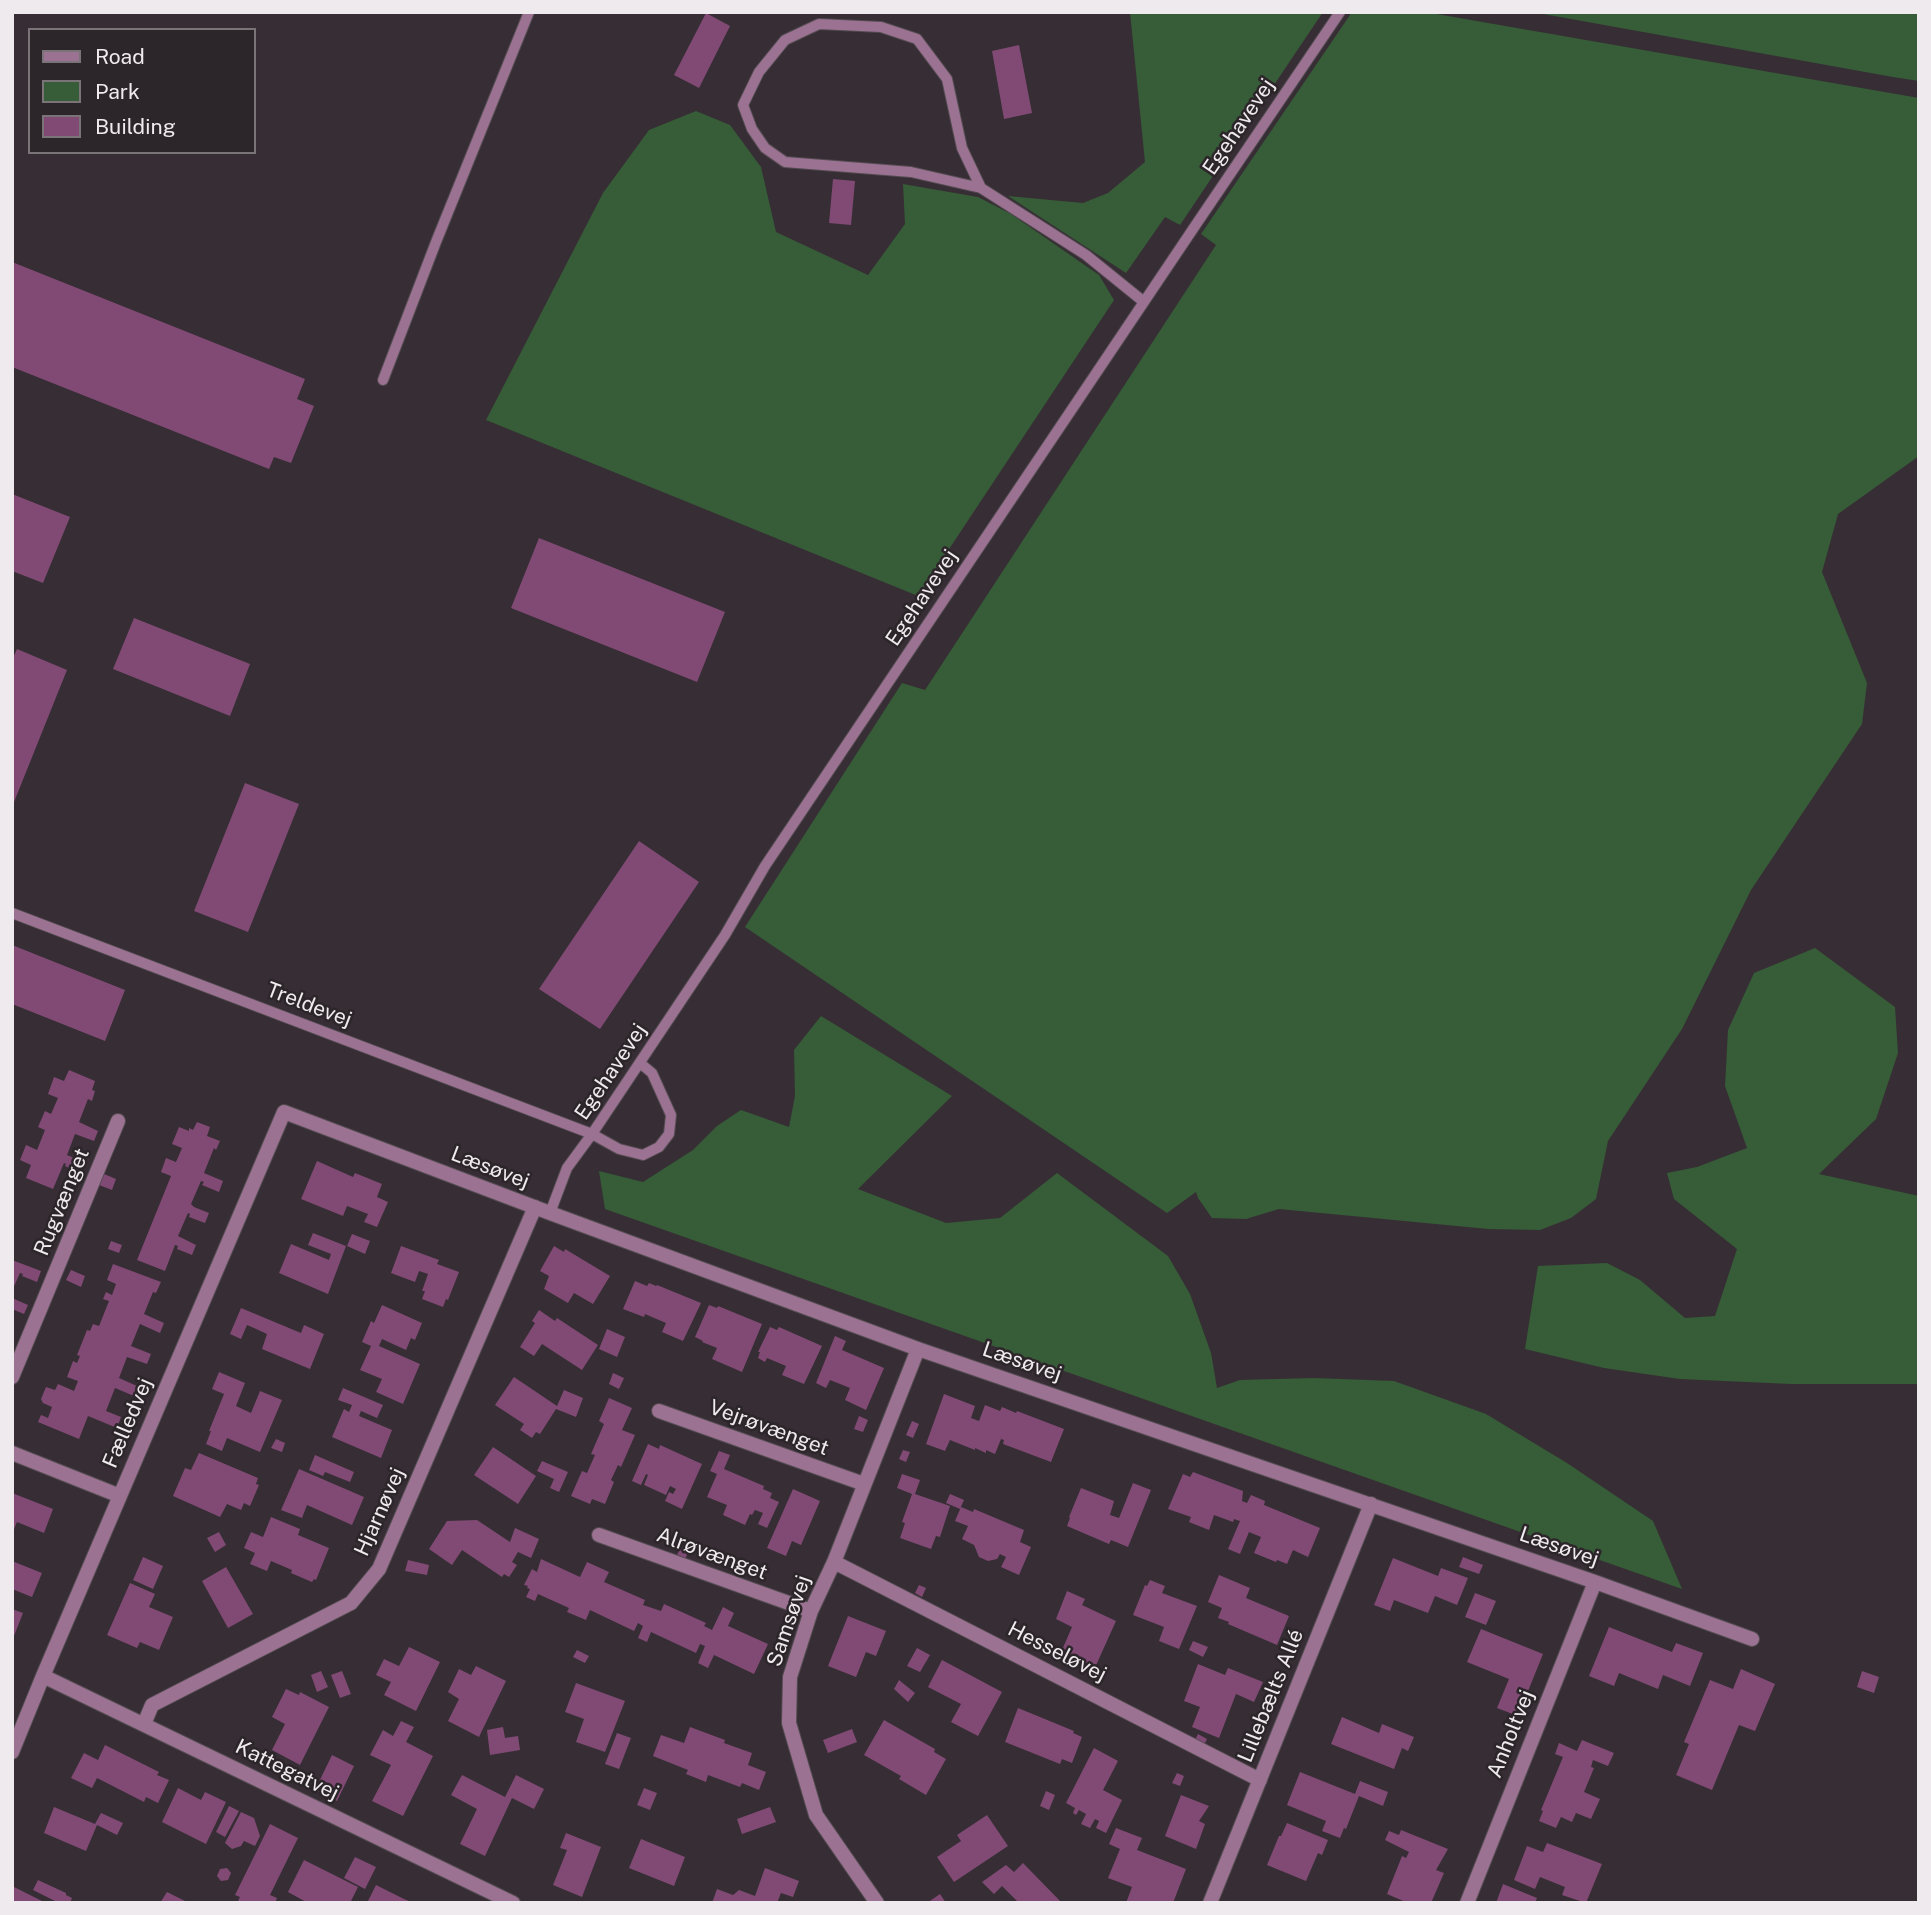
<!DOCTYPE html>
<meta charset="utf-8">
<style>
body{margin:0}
#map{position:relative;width:1931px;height:1915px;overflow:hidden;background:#362e34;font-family:"Public Sans",sans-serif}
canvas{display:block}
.frame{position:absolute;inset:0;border:14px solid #efeaee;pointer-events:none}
.legend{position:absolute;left:28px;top:28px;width:228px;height:126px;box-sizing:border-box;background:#2c252a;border:2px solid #7a7478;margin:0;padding:9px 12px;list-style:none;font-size:21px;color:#efeaee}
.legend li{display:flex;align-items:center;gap:14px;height:35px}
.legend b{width:35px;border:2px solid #7a7478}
</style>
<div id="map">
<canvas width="1931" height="1915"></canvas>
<div class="frame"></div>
<ul class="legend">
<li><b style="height:9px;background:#9c7292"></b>Road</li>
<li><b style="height:19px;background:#375c38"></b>Park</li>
<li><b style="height:19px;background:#804a75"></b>Building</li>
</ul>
</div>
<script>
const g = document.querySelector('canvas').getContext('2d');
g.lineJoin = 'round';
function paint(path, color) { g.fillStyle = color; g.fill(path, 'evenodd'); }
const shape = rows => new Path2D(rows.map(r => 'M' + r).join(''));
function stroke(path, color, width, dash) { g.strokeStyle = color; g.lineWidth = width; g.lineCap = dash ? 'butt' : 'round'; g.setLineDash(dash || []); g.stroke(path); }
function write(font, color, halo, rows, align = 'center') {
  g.font = font + ' "Public Sans",sans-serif'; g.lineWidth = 5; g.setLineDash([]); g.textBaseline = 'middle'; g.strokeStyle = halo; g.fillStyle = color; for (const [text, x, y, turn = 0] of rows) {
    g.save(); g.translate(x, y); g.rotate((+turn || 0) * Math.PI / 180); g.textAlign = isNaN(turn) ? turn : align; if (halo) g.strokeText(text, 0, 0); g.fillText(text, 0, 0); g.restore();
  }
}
paint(shape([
 [1130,12,1323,12,1180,225,1165,217,1126,273,1008,196,1083,203,1108,193,1145,162],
 [1352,12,1425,12,1919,98,1919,456,1838,514,1822,572,1867,683,1862,724,1751,890,1682,1029,1608,1141,1596,1199,1571,1218,1540,1230,1488,1229,1279,1209,1246,1219,1212,1218,1198,1198,1196,1192,1167,1213,745,927,902,683,925,690,1216,245,1201,234],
 [1532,12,1919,12,1919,81,1893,77],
 [696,111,730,125,761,167,776,232,868,275,905,224,903,184,978,197,1011,214,1099,275,1114,300,918,596,486,420,603,193,649,130],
 [1815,948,1895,1007,1898,1053,1876,1119,1819,1174,1919,1196,1919,1386,1916,1384,1791,1384,1680,1379,1604,1368,1525,1349,1538,1266,1607,1263,1640,1280,1685,1318,1715,1316,1737,1249,1674,1199,1667,1173,1697,1167,1747,1148,1725,1086,1728,1030,1754,973],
 [821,1016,952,1096,858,1189,946,1223,1000,1218,1057,1173,1168,1256,1190,1294,1211,1353,1217,1388,1240,1380,1314,1378,1394,1381,1486,1414,1567,1463,1653,1521,1682,1589,605,1209,599,1171,643,1182,693,1150,717,1126,741,1110,789,1127,795,1096,794,1050]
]), '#375c38');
paint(shape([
 [706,13,730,26,699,88,674,75],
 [1019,45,1032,113,1004,119,992,51],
 [833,179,855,181,851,225,829,223],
 [12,262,305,379,297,399,314,406,291,463,274,457,269,469,12,367],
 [12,494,70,517,43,583,12,571],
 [539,538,725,612,697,682,511,608],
 [134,618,250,664,230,716,113,669],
 [17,649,67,670,12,807,12,660],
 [245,783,299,804,248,932,194,911],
 [639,841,699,882,600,1029,539,989],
 [12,945,125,990,105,1041,12,1004],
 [69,1070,95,1081,92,1090,95,1091,92,1101,88,1099,79,1122,98,1131,94,1141,75,1134,67,1155,85,1163,81,1173,65,1166,66,1164,64,1163,53,1189,26,1178,31,1165,20,1160,26,1145,37,1150,45,1130,38,1127,45,1111,51,1114,58,1098,48,1094,54,1077,64,1081],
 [197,1122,210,1127,207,1136,220,1141,216,1150,214,1148,204,1173,223,1181,219,1192,202,1185,204,1182,201,1181,191,1204,194,1207,209,1213,205,1223,189,1217,190,1214,188,1213,178,1236,196,1245,192,1255,177,1249,178,1246,175,1245,165,1271,137,1260,171,1176,161,1172,166,1158,176,1162,182,1148,172,1144,179,1127,189,1131,189,1128,193,1130],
 [317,1161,353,1177,355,1173,382,1184,377,1197,388,1202,377,1227,364,1222,368,1214,347,1206,343,1216,301,1199],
 [104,1174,116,1179,112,1190,99,1185],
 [313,1233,346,1246,328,1294,279,1273,291,1244,329,1260,331,1254,308,1245],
 [352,1234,370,1241,365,1254,347,1246],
 [111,1241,122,1245,119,1253,108,1249],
 [401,1246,439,1260,437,1264,459,1272,448,1300,446,1299,443,1307,422,1299,425,1291,422,1291,428,1274,419,1271,415,1282,391,1273],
 [554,1246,564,1252,565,1249,610,1276,593,1304,574,1293,568,1303,544,1289,549,1276,540,1271],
 [12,1260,41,1271,37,1282,22,1276,23,1274,20,1273,12,1291],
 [113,1264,161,1282,156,1293,153,1292,144,1314,164,1323,160,1333,140,1324,131,1346,151,1354,147,1364,127,1357,119,1378,137,1386,134,1396,115,1388,106,1411,121,1417,117,1428,88,1416,79,1439,38,1422,41,1415,48,1418,52,1407,43,1403,41,1399,46,1387,55,1390,58,1384,74,1391,78,1381,67,1377,73,1361,77,1363,80,1356,77,1355,87,1330,90,1331,93,1324,99,1326,109,1301,103,1299,106,1292,112,1295,116,1284,107,1280],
 [71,1270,85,1276,81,1287,66,1280],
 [635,1281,647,1286,649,1283,656,1286,657,1285,701,1303,683,1341,662,1332,666,1323,645,1314,644,1317,623,1309],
 [12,1298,28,1305,24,1314,12,1309],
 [382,1305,422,1323,415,1340,411,1338,406,1350,382,1339,379,1346,420,1364,403,1404,376,1392,382,1379,360,1370,371,1346,362,1342,371,1321,374,1323],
 [709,1305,717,1308,718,1306,762,1324,742,1372,712,1359,717,1348,702,1342,703,1341,695,1337],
 [241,1308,301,1333,304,1325,324,1334,310,1369,262,1349,267,1334,254,1328,247,1325,241,1339,230,1334],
 [539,1310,555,1321,557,1318,598,1345,582,1370,542,1344,534,1356,520,1347,535,1323,532,1321],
 [770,1327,777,1330,779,1327,822,1346,804,1384,782,1375,786,1366,767,1358,765,1362,758,1358,760,1352,758,1352],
 [607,1329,625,1337,617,1357,599,1349],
 [835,1336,846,1341,842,1350,884,1368,866,1410,845,1400,850,1388,830,1380,826,1388,816,1383],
 [219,1372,245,1383,236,1406,251,1413,260,1391,282,1400,260,1452,227,1438,222,1451,206,1444,211,1431,209,1431,224,1394,212,1389],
 [613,1373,624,1378,619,1389,609,1384],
 [514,1377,557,1406,564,1390,583,1398,576,1417,556,1409,540,1434,536,1432,532,1438,520,1430,524,1424,495,1405],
 [343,1388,383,1405,377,1418,361,1411,359,1416,392,1430,381,1458,332,1437,344,1409,349,1412,352,1405,338,1400],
 [944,1394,975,1406,971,1418,979,1421,985,1405,1000,1411,1002,1407,1016,1413,1017,1411,1064,1429,1051,1462,1003,1444,1004,1440,1001,1439,995,1454,986,1450,986,1453,975,1448,975,1450,950,1440,945,1451,926,1444],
 [609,1398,632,1408,622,1430,635,1435,621,1467,618,1465,611,1480,614,1482,605,1504,592,1499,590,1504,571,1496,582,1471,587,1473,595,1455,591,1454,604,1424,599,1421],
 [859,1416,868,1420,863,1432,854,1429],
 [912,1421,919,1424,913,1438,906,1435],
 [276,1439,285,1443,282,1452,271,1448],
 [648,1444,659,1449,660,1445,702,1464,682,1509,665,1501,669,1492,673,1494,676,1489,670,1486,666,1495,644,1485,648,1475,646,1474,641,1485,632,1481],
 [493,1447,536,1476,518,1504,474,1475],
 [903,1450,910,1452,906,1462,899,1459],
 [719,1451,730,1455,724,1469,764,1486,763,1489,772,1493,770,1498,779,1502,767,1528,758,1524,763,1513,755,1510,752,1515,750,1514,745,1525,723,1515,727,1505,707,1497,717,1474,710,1471],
 [199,1453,258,1478,256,1484,259,1485,250,1506,244,1503,241,1510,227,1504,220,1517,173,1496,185,1468,191,1470],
 [315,1455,354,1472,350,1482,325,1472,323,1476,309,1470],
 [542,1461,568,1472,559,1492,550,1488,554,1479,537,1471],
 [299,1469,364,1497,352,1525,307,1505,302,1518,281,1510],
 [1193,1472,1243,1491,1242,1501,1247,1503,1251,1495,1265,1501,1264,1505,1320,1528,1308,1557,1293,1550,1287,1564,1277,1560,1276,1562,1254,1553,1261,1537,1249,1532,1240,1554,1228,1549,1240,1521,1234,1519,1233,1522,1214,1515,1209,1530,1189,1522,1191,1517,1168,1509,1183,1474,1190,1477],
 [902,1474,920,1480,915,1494,950,1506,940,1537,936,1536,931,1549,900,1538,905,1523,902,1522,912,1494,897,1488],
 [1133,1483,1151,1490,1128,1547,1111,1540,1109,1544,1067,1526,1070,1518,1069,1517,1081,1488,1114,1501,1110,1515,1119,1518],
 [793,1489,820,1501,801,1545,792,1541,786,1556,767,1548],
 [12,1493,53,1509,44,1533,17,1522,12,1534],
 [950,1494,964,1500,960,1509,946,1503],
 [961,1507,973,1512,974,1509,1024,1530,1020,1542,1031,1547,1019,1575,1001,1567,1006,1557,1000,1554,997,1559,988,1561,979,1557,974,1545,962,1539,968,1526,955,1521],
 [271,1517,300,1529,298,1535,329,1548,316,1580,314,1579,312,1582,291,1573,292,1570,271,1561,267,1571,250,1564,255,1553,244,1548,251,1532,263,1537],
 [477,1520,510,1542,515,1528,539,1539,531,1558,518,1552,512,1562,517,1565,509,1577,504,1574,502,1577,462,1550,452,1565,429,1549,447,1521],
 [219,1532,226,1545,215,1552,207,1538],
 [681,1547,689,1551,685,1559,677,1555],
 [143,1557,163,1566,153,1589,133,1580],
 [1463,1557,1483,1565,1479,1574,1459,1567],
 [1393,1558,1438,1576,1441,1568,1468,1578,1457,1605,1435,1596,1428,1613,1394,1600,1390,1611,1374,1605],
 [541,1559,580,1577,587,1562,609,1572,604,1582,645,1600,643,1605,661,1611,664,1604,706,1623,704,1626,712,1630,723,1607,734,1613,728,1626,768,1644,754,1674,714,1655,708,1668,698,1663,705,1646,700,1644,696,1653,651,1632,647,1642,638,1638,643,1626,638,1623,634,1631,590,1610,586,1620,567,1612,569,1608,538,1594,535,1601,526,1597,530,1589,527,1588,528,1586,524,1585,532,1569,537,1572],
 [408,1560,429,1565,427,1575,405,1571],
 [12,1561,42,1573,32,1597,12,1589],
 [226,1567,253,1614,228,1628,202,1581],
 [1219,1575,1250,1588,1246,1598,1289,1616,1277,1645,1228,1624,1229,1622,1218,1618,1222,1608,1208,1602],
 [1150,1580,1165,1586,1162,1593,1197,1606,1179,1649,1159,1641,1164,1627,1133,1615,1145,1585,1147,1586],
 [130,1583,155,1594,149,1607,173,1617,159,1650,140,1642,137,1648,107,1635],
 [919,1585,926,1588,922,1597,915,1593],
 [1067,1591,1085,1599,1082,1605,1116,1621,1093,1672,1059,1657,1072,1627,1056,1619],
 [1475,1593,1496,1601,1486,1625,1465,1617],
 [12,1609,23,1613,12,1641],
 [848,1616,886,1631,876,1656,866,1652,856,1677,828,1666],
 [1609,1627,1672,1652,1676,1643,1703,1653,1690,1686,1663,1675,1658,1689,1619,1673,1614,1686,1589,1676],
 [1481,1629,1543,1654,1518,1716,1497,1708,1509,1679,1467,1662],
 [1193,1641,1208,1647,1203,1657,1189,1650],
 [409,1647,440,1662,416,1711,384,1695,391,1682,376,1675,384,1659,399,1666],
 [917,1648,930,1655,920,1672,907,1666],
 [577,1650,589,1656,585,1663,573,1657],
 [942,1660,1002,1692,978,1736,951,1722,961,1704,928,1687],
 [1198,1664,1225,1675,1228,1668,1263,1682,1254,1702,1236,1694,1219,1738,1192,1727,1200,1707,1184,1701],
 [476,1666,506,1681,479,1737,448,1721,459,1699,448,1692,459,1669,471,1675],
 [1741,1669,1775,1684,1755,1731,1739,1725,1712,1790,1676,1775,1689,1744,1684,1742,1710,1680,1733,1689],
 [321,1671,328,1687,317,1692,311,1675],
 [342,1671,351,1694,340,1698,331,1675],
 [1862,1671,1879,1677,1874,1693,1857,1687],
 [899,1680,915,1693,908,1702,894,1689],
 [576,1683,625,1701,605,1752,576,1742,584,1719,565,1712],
 [286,1689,299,1695,300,1692,329,1707,300,1765,272,1750,285,1724,272,1717],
 [1018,1708,1074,1731,1073,1733,1082,1737,1072,1763,1062,1759,1060,1764,1005,1742],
 [1342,1717,1379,1733,1382,1724,1414,1737,1408,1751,1402,1748,1394,1769,1331,1744],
 [884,1720,935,1749,934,1752,946,1759,926,1795,899,1779,901,1776,864,1755],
 [401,1721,414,1727,406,1742,433,1756,403,1816,372,1801,391,1765,370,1755,383,1730,393,1736],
 [503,1727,505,1738,518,1736,520,1750,490,1755,487,1730],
 [690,1727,725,1740,724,1743,752,1753,748,1765,766,1772,759,1790,742,1783,740,1787,708,1775,706,1782,686,1774,688,1770,653,1756,661,1735,684,1743],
 [852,1729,857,1742,828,1753,823,1740],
 [617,1733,631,1738,619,1769,605,1764],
 [1198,1734,1207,1739,1203,1747,1194,1742],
 [1582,1740,1614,1753,1608,1766,1593,1760,1591,1767,1594,1768,1584,1792,1600,1799,1591,1819,1576,1813,1572,1822,1561,1817,1556,1828,1539,1821,1543,1811,1541,1810,1563,1757,1555,1754,1559,1743,1577,1751],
 [105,1745,159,1772,157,1775,169,1780,158,1803,146,1797,144,1802,97,1778,92,1788,71,1778,84,1753,98,1760],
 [1094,1748,1118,1761,1103,1790,1122,1800,1106,1833,1096,1828,1099,1821,1095,1819,1090,1828,1081,1824,1086,1814,1079,1810,1076,1815,1073,1813,1075,1808,1066,1803],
 [332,1755,354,1766,337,1801,315,1790],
 [1300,1772,1355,1794,1360,1781,1388,1792,1383,1806,1359,1796,1346,1829,1344,1828,1340,1838,1322,1831,1326,1821,1287,1805],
 [1177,1773,1184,1776,1180,1786,1172,1783],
 [462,1775,505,1797,516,1775,544,1789,534,1809,512,1798,485,1856,460,1844,477,1809,451,1795],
 [178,1788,201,1800,205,1792,226,1802,206,1844,162,1822],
 [644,1788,657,1793,650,1810,637,1805],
 [1046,1791,1055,1795,1049,1810,1040,1806],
 [1181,1795,1209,1806,1199,1821,1205,1824,1196,1849,1165,1836],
 [229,1806,239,1811,225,1837,216,1832],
 [54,1807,95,1824,101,1813,123,1823,117,1835,97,1825,86,1851,44,1833],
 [770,1807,776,1822,742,1834,737,1819],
 [241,1812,254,1818,260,1836,255,1846,244,1841,241,1846,232,1849,225,1843],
 [987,1815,1008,1846,954,1882,937,1857,961,1841,957,1835],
 [1287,1823,1328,1840,1322,1855,1318,1853,1306,1881,1267,1865,1279,1836,1281,1836],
 [270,1824,298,1838,270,1895,277,1898,275,1903,237,1903,240,1897,235,1895],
 [1116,1828,1142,1838,1137,1850,1186,1869,1173,1903,1126,1903,1132,1887,1108,1878,1120,1849,1109,1844],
 [1401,1830,1448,1849,1436,1870,1444,1873,1431,1903,1408,1903,1387,1894,1402,1856,1406,1858,1409,1852,1385,1840,1389,1831,1399,1835],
 [566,1833,601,1847,582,1897,553,1885,567,1850,560,1848],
 [641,1839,685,1857,674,1886,629,1868],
 [1547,1843,1602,1864,1586,1903,1562,1895,1565,1887,1540,1877,1535,1889,1514,1880,1527,1846,1543,1852],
 [355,1857,376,1867,365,1889,344,1878],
 [304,1860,358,1887,350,1903,308,1903,288,1892],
 [1023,1863,1062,1903,1019,1903,1002,1886,994,1894,982,1882,1006,1865,1014,1872],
 [227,1868,231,1873,228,1880,221,1881,217,1876,220,1869],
 [765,1868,799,1881,793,1897,781,1893,777,1903,712,1903,717,1889,733,1895,739,1890,755,1896],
 [38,1880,66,1893,66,1895,72,1898,70,1903,59,1903,33,1890],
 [1503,1884,1537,1898,1535,1903,1496,1903],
 [376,1885,404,1899,414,1903,367,1903],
 [12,1886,46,1903,12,1903],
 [167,1892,189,1903,160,1903],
 [940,1894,946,1903,927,1903]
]), '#804a75');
const service = shape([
 [981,188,911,172,785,162,765,148,752,129,743,105,759,72,785,40,819,24,881,27,917,39,947,79,962,148,981,188,1086,255,1144,302],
 [383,380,436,242,529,12],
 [12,913,592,1134,619,1149,643,1155,659,1147,669,1134,671,1115,652,1073,640,1063],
 [550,1213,567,1168,592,1134,725,935,765,866,1195,226,1340,12]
]);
const minor = shape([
 [12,1377,118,1121],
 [659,1411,864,1484],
 [12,1453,120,1496],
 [599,1535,811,1611],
 [834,1562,1260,1780],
 [43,1676,513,1903],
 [144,1724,152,1705,351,1603,379,1569,535,1207],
 [12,1752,43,1676,284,1112,550,1213,918,1349,1595,1582,1752,1639],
 [877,1903,816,1815,789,1723,790,1677,811,1611,834,1562,918,1349],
 [1210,1903,1371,1504],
 [1467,1903,1595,1582]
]);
stroke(service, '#544c52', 12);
stroke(minor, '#544c52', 16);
stroke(service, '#9c7292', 10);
stroke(minor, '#9c7292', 14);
write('21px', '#efeaee', '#2c252a', [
 ["Egehavevej",1239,127,-56],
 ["Egehavevej",922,598,-56],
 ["Treldevej",309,1005,21],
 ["Egehavevej",611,1072,-56],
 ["Læsøvej",490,1168,21],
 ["Rugvænget",62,1202,-68],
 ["Læsøvej",1022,1362,19],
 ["Fælledvej",128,1423,-67],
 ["Vejrøvænget",769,1428,20],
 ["Hjarnøvej",380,1512,-66],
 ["Læsøvej",1559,1547,19],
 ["Alrøvænget",712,1554,20],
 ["Samsøvej",789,1621,-71],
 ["Hesseløvej",1057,1652,27],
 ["Lillebælts Allé",1271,1696,-68],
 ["Anholtvej",1511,1734,-68],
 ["Kattegatvej",287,1770,26]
]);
</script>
